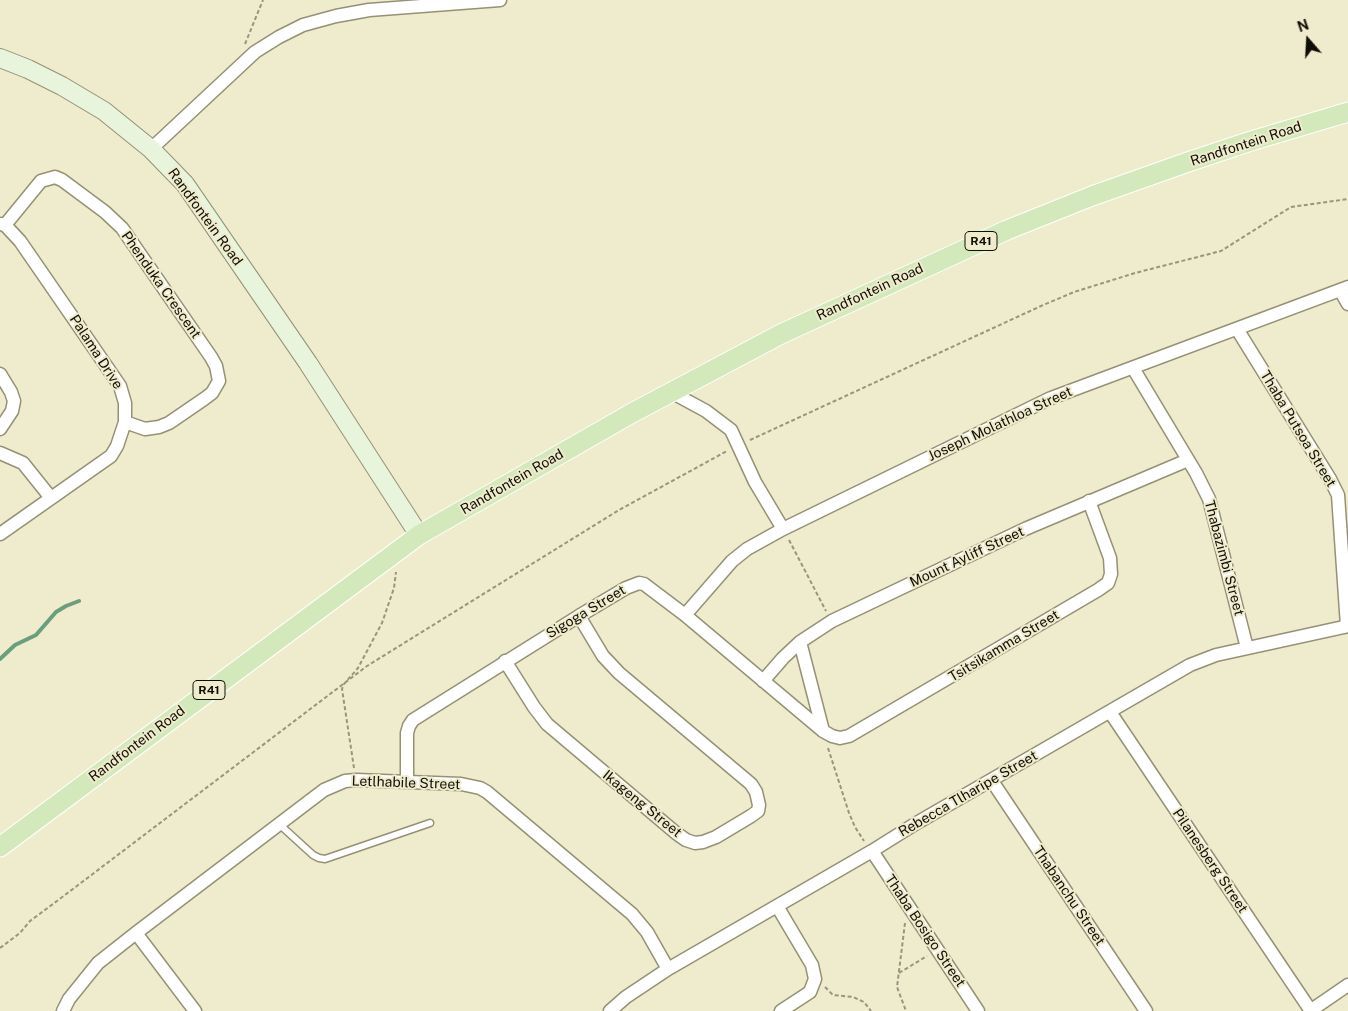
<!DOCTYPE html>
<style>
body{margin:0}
#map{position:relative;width:1348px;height:1011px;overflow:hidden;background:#efebcd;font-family:"Public Sans",sans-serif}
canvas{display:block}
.north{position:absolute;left:1283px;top:15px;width:50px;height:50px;-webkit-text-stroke:4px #efebcd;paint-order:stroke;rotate:341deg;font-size:14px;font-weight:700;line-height:20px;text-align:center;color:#100f05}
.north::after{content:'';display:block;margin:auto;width:18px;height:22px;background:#100f05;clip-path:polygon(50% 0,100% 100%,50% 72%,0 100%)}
</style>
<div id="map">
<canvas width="1348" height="1011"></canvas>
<div class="north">N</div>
</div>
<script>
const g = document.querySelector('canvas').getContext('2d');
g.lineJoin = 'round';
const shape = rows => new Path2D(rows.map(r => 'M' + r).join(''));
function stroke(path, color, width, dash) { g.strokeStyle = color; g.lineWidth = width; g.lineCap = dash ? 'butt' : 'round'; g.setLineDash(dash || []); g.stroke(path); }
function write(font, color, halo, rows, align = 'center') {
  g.font = font + ' "Public Sans",sans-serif'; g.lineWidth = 4; g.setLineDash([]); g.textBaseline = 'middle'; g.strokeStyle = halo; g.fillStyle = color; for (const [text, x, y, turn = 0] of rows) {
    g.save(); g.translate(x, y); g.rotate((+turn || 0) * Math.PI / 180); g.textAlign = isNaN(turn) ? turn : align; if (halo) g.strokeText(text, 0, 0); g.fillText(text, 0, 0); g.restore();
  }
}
stroke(shape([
 [0,659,15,645,36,635,56,612,66,606,79,601]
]), '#6a9f7d', 4);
const lane = shape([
 [279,824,313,855,319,858,325,859,430,823]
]);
const street = shape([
 [151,149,255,52,279,37,303,25,336,16,369,10,500,0],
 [0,224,5,225,20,241,120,386,125,403,125,422,117,446,111,456,0,534],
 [5,225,41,181,55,177,62,180,105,212,122,228,211,357,216,366,219,381,212,393,204,399,169,423,159,427,145,429,125,422],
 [1340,290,1348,304],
 [1237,329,1330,479,1338,495,1347,626],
 [1133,368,1196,473,1209,499,1247,648],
 [0,374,11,392,14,401,12,411,0,429],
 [671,392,706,411,731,430,755,482,783,529],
 [0,453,23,463,51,498],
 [685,615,732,561,747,549,783,529,1051,398,1348,287],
 [800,642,823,731],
 [505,661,534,707,547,724,676,833,686,840,695,843,703,842,716,837,751,816,758,811,759,805,756,792,751,784,619,673,603,656,579,616],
 [763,681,783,658,800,642,832,621,1025,529,1188,460],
 [1110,712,1311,1011],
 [992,781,1146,1011],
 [407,782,407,733,409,726,413,720,579,616,626,588,639,583,644,584,685,615,823,731,832,736,840,738,849,736,1098,590,1108,583,1111,574,1110,558,1089,501],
 [872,851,978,1011],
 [777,906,812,965,815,979,810,992,781,1011],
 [136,933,195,1011],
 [63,1011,69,999,98,963,136,933,324,790,345,781,356,780,461,784,480,788,487,792,632,914,647,932,668,969],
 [610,1011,626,997,668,969,872,851,915,824,1190,665,1216,655,1348,626],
 [1310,1011,1348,985]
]);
const secondary = shape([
 [0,58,28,69,62,86,104,111,151,149,185,184,308,363,419,535]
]);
const primary = shape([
 [0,847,419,535,632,413,781,334,1007,230,1092,196,1188,162,1251,141,1348,112]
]);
stroke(lane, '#959175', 9);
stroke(street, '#959175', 15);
stroke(secondary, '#959175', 20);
stroke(primary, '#fff', 21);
stroke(shape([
 [245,44,263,0],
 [750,440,1041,306,1074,292,1135,273,1221,251,1291,207,1348,199],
 [789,540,826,611],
 [828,748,849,813,855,827,864,841],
 [354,768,342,689,344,684,358,668,382,623,394,588,396,572],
 [905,923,897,987,906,1011],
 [0,948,20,933,30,921,61,898,367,666,619,510,727,451],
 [899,973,927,956],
 [825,987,833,995,853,997,864,1002,871,1011]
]), '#98957f', 2, [4, 2.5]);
stroke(lane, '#fff', 6);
stroke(street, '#fff', 12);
stroke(secondary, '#e9f4dd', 18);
stroke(primary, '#d3e9bb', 19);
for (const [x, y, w] of [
 [981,241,32],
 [209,690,32]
]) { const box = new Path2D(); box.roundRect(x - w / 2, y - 9.5, w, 19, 4); g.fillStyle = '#efebcd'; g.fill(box); stroke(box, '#100f05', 1); }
write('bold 12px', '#100f05', null, [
 ["R41",981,241],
 ["R41",209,690]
]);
write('14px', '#100f05', '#efebcd', [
 ["Randfontein Road",1246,144,-18],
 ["Randfontein Road",205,217,54],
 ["Phenduka Crescent",161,285,55],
 ["Randfontein Road",870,292,-25],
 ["Palama Drive",96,352,57],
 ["Joseph Molathloa Street",1000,424,-25],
 ["Thaba Putsoa Street",1298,429,59],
 ["Randfontein Road",512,482,-30],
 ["Mount Ayliff Street",967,557,-25],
 ["Thabazimbi Street",1224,558,75],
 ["Sigoga Street",586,612,-31],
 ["Tsitsikamma Street",1004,646,-31],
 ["Randfontein Road",137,744,-37],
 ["Letlhabile Street",406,783,2],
 ["Rebecca Tlharipe Street",968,794,-30],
 ["Ikageng Street",642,804,39],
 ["Pilanesberg Street",1210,861,56],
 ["Thabanchu Street",1069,896,56],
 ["Thaba Bosigo Street",925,931,56]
]);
</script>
